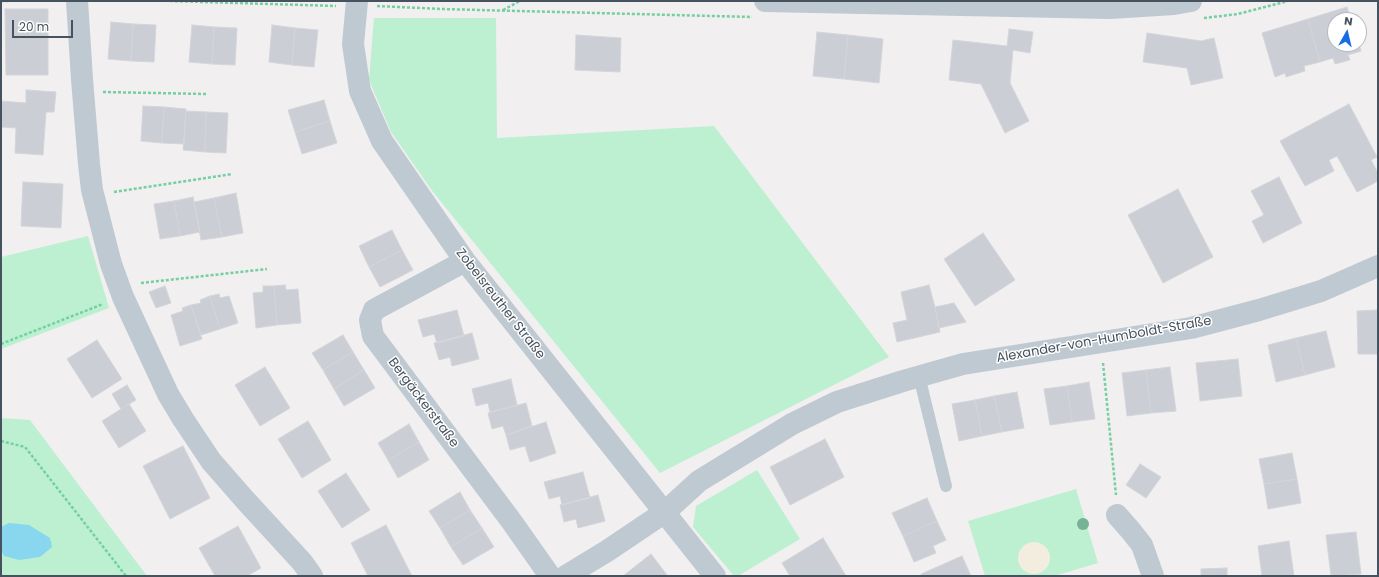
<!DOCTYPE html>
<meta charset="utf-8">
<style>
body{margin:0}
#map{position:relative;width:1379px;height:577px;overflow:hidden;background:#f1efef;font-family:Poppins,sans-serif}
canvas{display:block}
.frame{position:absolute;inset:0;border:2px solid #46525d;pointer-events:none}
.north{position:absolute;left:1327px;top:12px;width:40px;height:40px;box-sizing:border-box;background:#fff;border:1px solid #b5babe;border-radius:50%;rotate:8deg;font-size:11px;font-weight:700;line-height:16px;text-align:center;color:#46525d}
.north::after{content:'';display:block;margin:auto;width:14px;height:18px;background:#156ce5;clip-path:polygon(50% 0,100% 100%,50% 72%,0 100%)}
.scale{position:absolute;left:12px;top:20px;width:61px;height:18px;box-sizing:border-box;border:2px solid #46525d;border-top:0;padding-left:5px;font-size:12px;line-height:14px;white-space:nowrap;color:#46525d;-webkit-text-stroke:3px #fff;paint-order:stroke}
</style>
<div id="map">
<canvas width="1379" height="577"></canvas>
<div class="frame"></div>
<div class="north">N</div>
<div class="scale">20 m</div>
</div>
<script>
const g = document.querySelector('canvas').getContext('2d');
g.lineJoin = 'round';
function paint(path, color) { g.fillStyle = color; g.fill(path, 'evenodd'); }
const shape = rows => new Path2D(rows.map(r => 'M' + r).join(''));
function stroke(path, color, width, dash) { g.strokeStyle = color; g.lineWidth = width; g.lineCap = dash ? 'butt' : 'round'; g.setLineDash(dash || []); g.stroke(path); }
function write(font, color, halo, rows, align = 'center') {
  g.font = font + ' Poppins,sans-serif'; g.lineWidth = 3; g.setLineDash([]); g.textBaseline = 'middle'; g.strokeStyle = halo; g.fillStyle = color; for (const [text, x, y, turn = 0] of rows) {
    g.save(); g.translate(x, y); g.rotate((+turn || 0) * Math.PI / 180); g.textAlign = isNaN(turn) ? turn : align; if (halo) g.strokeText(text, 0, 0); g.fillText(text, 0, 0); g.restore();
  }
}
paint(shape([
 [374,18,496,18,497,138,714,126,889,357,660,473,433,192,391,132,369,80],
 [88,236,109,308,1,349,1,257],
 [1,418,30,420,147,576,1,576],
 [757,470,800,539,738,576,734,576,693,527,696,506],
 [1076,489,1098,563,1054,576,985,576,968,521]
]), '#bcf0d1');
paint(shape([
 '1018 558a16 16 0 1 1 32 0a16 16 0 1 1-32 0Z'
]), '#f3eddf');
paint(shape([
 [9,523,29,525,50,538,52,547,40,557,19,560,4,556,1,550,1,527]
]), '#88d7ee');
const building = shape([
 [1347,7,1351,20,1335,20,1335,44,1359,44,1361,51,1348,55,1350,60,1335,64,1333,58,1320,62,1308,19,1347,7],
 [5,9,48,9,48,75,6,75,5,9],
 [1308,19,1320,62,1304,66,1305,71,1286,77,1285,73,1275,77,1262,33,1308,19],
 [111,22,133,24,131,61,108,59,111,22],
 [133,24,156,25,154,62,131,61,133,24],
 [192,25,214,27,212,64,189,62,192,25],
 [272,25,295,28,292,65,269,62,272,25],
 [214,27,237,28,235,65,212,64,214,27],
 [295,28,318,30,314,67,292,65,295,28],
 [1009,29,1033,32,1030,53,1013,50,1010,83,1029,121,1005,133,981,84,949,80,953,40,1007,46,1009,29],
 [817,32,848,35,844,79,813,76,817,32],
 [1147,33,1201,41,1214,38,1223,78,1191,85,1187,68,1143,62,1147,33],
 [576,35,621,38,620,72,575,70,576,35],
 [848,35,883,39,879,83,844,79,848,35],
 [26,90,56,92,54,112,46,112,43,155,15,153,16,128,1,127,1,101,26,103,26,90],
 [324,100,330,121,295,132,288,110,324,100],
 [1349,104,1377,157,1371,160,1378,173,1378,181,1357,192,1337,156,1329,160,1334,171,1305,186,1280,141,1349,104],
 [143,106,164,107,162,143,141,141,143,106],
 [164,107,186,109,184,144,162,143,164,107],
 [186,111,206,112,205,152,183,150,186,111],
 [206,112,228,113,226,153,205,152,206,112],
 [330,121,337,143,302,154,295,132,330,121],
 [1279,177,1302,223,1263,243,1252,221,1264,215,1251,191,1279,177],
 [23,182,63,184,61,228,21,226,23,182],
 [1178,189,1213,257,1163,283,1128,215,1178,189],
 [236,193,243,233,222,237,214,198,236,193],
 [193,197,200,232,180,236,174,201,193,197],
 [214,198,222,237,201,240,194,202,214,198],
 [174,201,180,236,160,239,154,204,174,201],
 [392,230,402,250,369,267,359,246,392,230],
 [983,233,1015,280,975,306,944,259,983,233],
 [402,250,413,270,380,287,369,267,402,250],
 [285,285,286,290,298,289,301,323,277,325,274,286,285,285],
 [929,285,935,307,940,332,897,342,893,323,907,320,901,292,929,285],
 [165,286,171,303,156,308,149,292,165,286],
 [263,286,274,286,277,325,256,328,253,293,263,292,263,286],
 [219,294,220,298,229,296,238,323,220,329,210,296,219,294],
 [210,296,220,329,201,335,191,305,201,303,200,300,210,296],
 [954,303,966,322,939,328,935,307,954,303],
 [191,305,202,339,180,346,171,315,183,311,182,308,191,305],
 [457,310,464,336,437,343,434,334,423,337,418,320,457,310],
 [1378,310,1378,354,1358,354,1357,311,1378,310],
 [1326,331,1335,367,1305,375,1296,338,1326,331],
 [472,333,479,359,452,366,450,357,439,360,434,343,472,333],
 [343,335,353,352,323,370,312,353,343,335],
 [1296,338,1305,375,1276,382,1268,345,1296,338],
 [97,340,122,379,92,398,67,359,97,340],
 [353,352,364,370,334,389,323,370,353,352],
 [1238,359,1242,396,1200,401,1196,363,1238,359],
 [265,367,290,408,260,426,235,385,265,367],
 [1170,367,1176,411,1151,413,1146,370,1170,367],
 [364,370,375,388,344,406,334,389,364,370],
 [1146,370,1151,413,1127,416,1122,373,1146,370],
 [511,379,517,405,490,412,488,403,476,406,472,389,511,379],
 [1089,382,1095,419,1072,422,1067,386,1089,382],
 [127,385,136,400,121,409,112,394,127,385],
 [1067,386,1072,422,1050,425,1044,389,1067,386],
 [1017,392,1024,428,1002,432,994,396,1017,392],
 [994,396,1002,432,982,436,975,400,994,396],
 [975,400,982,436,959,441,952,404,975,400],
 [526,403,532,426,506,435,503,426,492,429,488,413,526,403],
 [129,404,146,431,119,448,102,421,129,404],
 [308,421,331,460,302,478,278,439,308,421],
 [546,422,556,453,530,462,525,446,510,450,506,435,546,422],
 [409,424,419,442,388,460,378,443,409,424],
 [825,439,844,477,790,505,770,467,825,439],
 [419,442,429,460,398,478,388,460,419,442],
 [183,446,210,498,170,519,143,466,183,446],
 [1292,453,1297,479,1264,484,1259,459,1292,453],
 [1140,464,1161,477,1146,498,1126,485,1140,464],
 [583,472,590,498,562,505,560,496,549,499,544,482,583,472],
 [346,473,370,510,342,528,318,491,346,473],
 [1297,479,1301,503,1268,509,1264,484,1297,479],
 [460,492,470,510,440,528,429,511,460,492],
 [598,495,605,521,578,528,576,519,564,522,560,505,598,495],
 [927,498,937,521,903,536,892,513,927,498],
 [470,510,482,528,451,547,440,528,470,510],
 [937,521,946,540,933,546,936,553,914,562,903,536,937,521],
 [386,525,412,576,368,576,351,543,386,525],
 [238,526,261,568,247,576,215,576,199,548,238,526],
 [482,528,494,547,463,565,451,547,482,528],
 [1356,532,1361,574,1331,576,1326,535,1356,532],
 [823,538,846,576,790,576,782,563,823,538],
 [1289,541,1294,576,1262,576,1258,546,1289,541],
 [651,554,667,575,666,576,623,576,651,554],
 [962,556,971,576,922,576,921,574,962,556],
 [1227,568,1227,576,1201,576,1201,569,1227,568]
]);
paint(building, '#cbced4');
stroke(building, '#d3d5da', 1);
stroke(shape([
 [1,1,8,1],
 [170,1,336,6],
 [377,6,441,9,752,17],
 [503,10,520,1],
 [1204,18,1238,14,1288,1],
 [103,92,207,94],
 [114,192,232,174],
 [141,283,267,269],
 [1,344,103,304],
 [1103,363,1116,495],
 [1,441,25,447,126,576]
]), '#74cfa3', 2.5, [3, 2]);
stroke(shape([
 [919,376,946,486]
]), '#bfc9d1', 12);
stroke(shape([
 [77,1,82,79,89,164,92,190,111,264,123,297,168,394,183,419,211,461,246,501,302,562,312,576],
 [357,1,353,44,360,91,382,141,465,261,715,576],
 [465,261,374,310,370,320,373,336,512,522,550,576],
 [1117,515,1131,531,1142,545,1153,576],
 [566,576,607,551,665,512,699,481,792,424,837,402,903,381,963,364,1191,328,1259,310,1321,291,1378,266]
]), '#bfc9d1', 22);
stroke(shape([
 [765,1,1110,8,1174,4,1191,1]
]), '#bfc9d1', 22);
g.fillStyle = '#78b295';
for (const [x, y] of [
 [1083,524]
]) { g.beginPath(); g.arc(x, y, 6, 0, 2 * Math.PI); g.fill(); }
write('13px', '#46525d', '#fff', [
 ["Zobelsreuther Straße",500,304,52],
 ["Alexander-von-Humboldt-Straße",1104,340,-10],
 ["Bergäckerstraße",423,403,53]
]);
</script>
